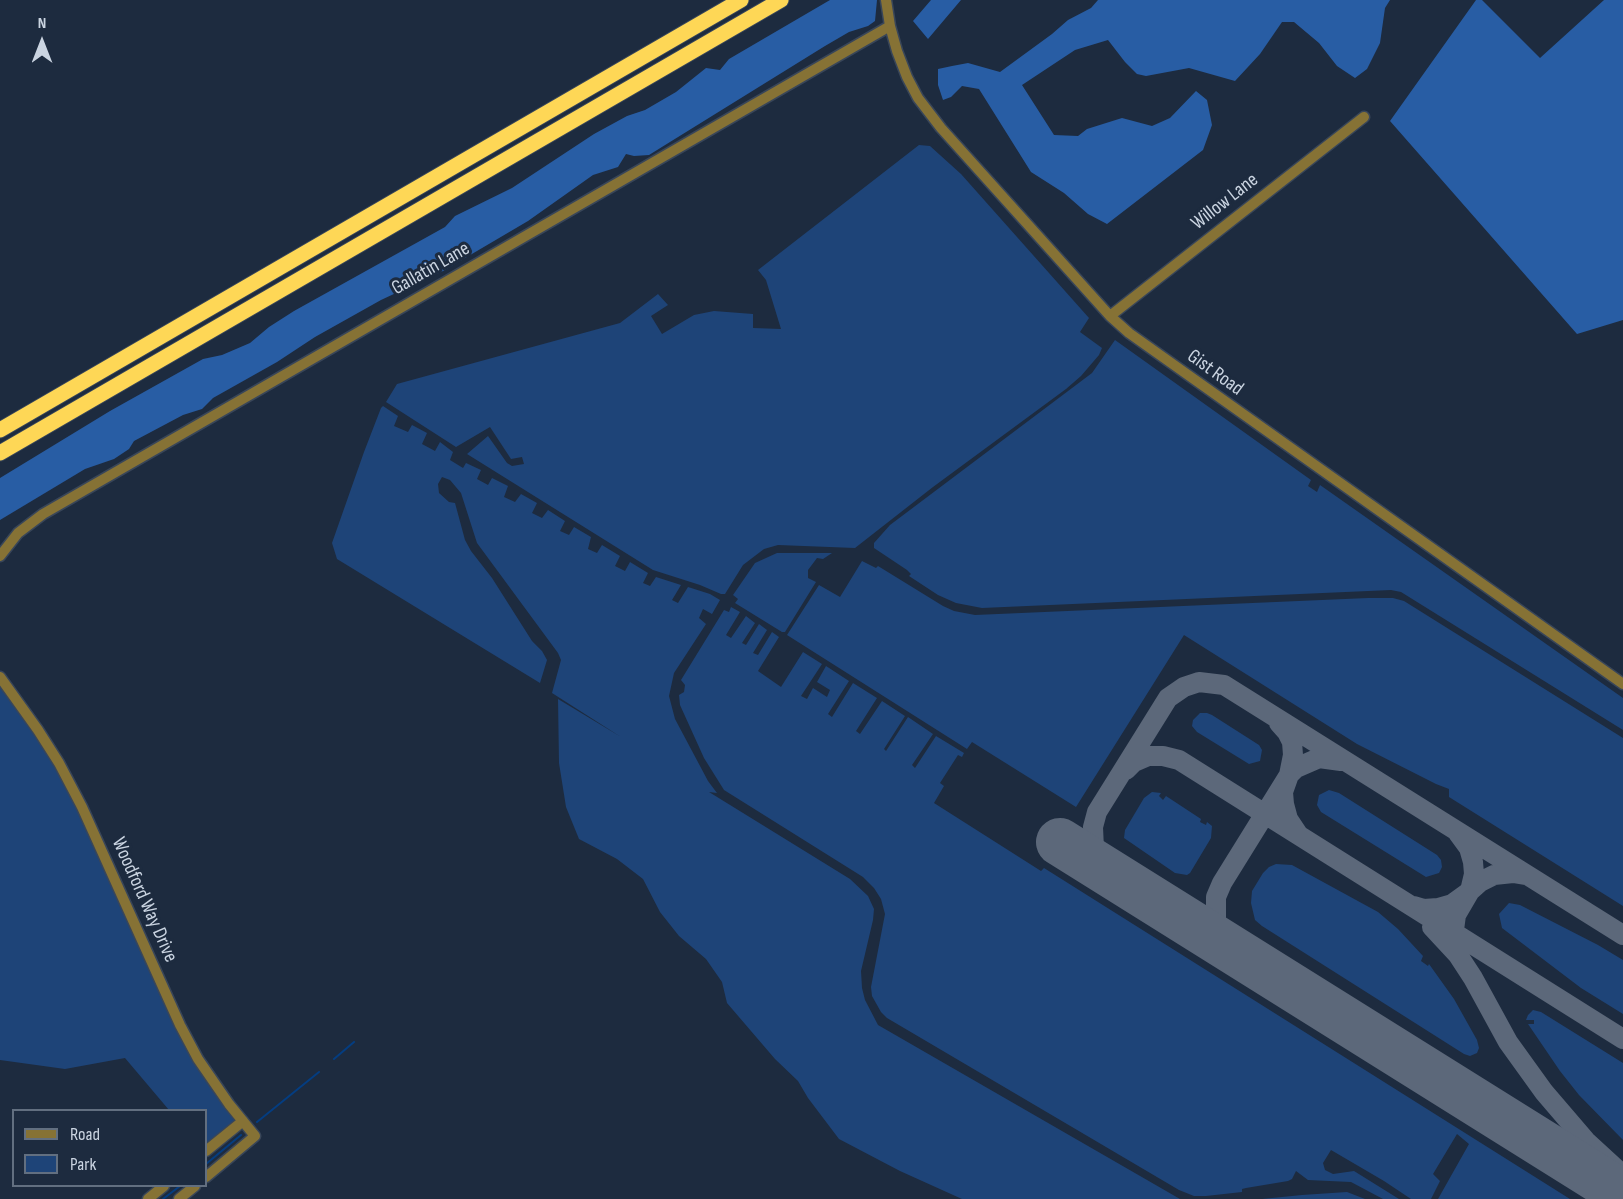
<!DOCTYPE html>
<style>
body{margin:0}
#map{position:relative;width:1623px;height:1199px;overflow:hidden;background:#1d2b3f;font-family:"Sofia Sans Condensed",sans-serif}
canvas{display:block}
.legend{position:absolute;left:12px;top:1109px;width:195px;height:78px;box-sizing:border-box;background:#1d2b3f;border:2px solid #626f80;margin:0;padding:8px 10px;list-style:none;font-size:18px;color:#cad4e1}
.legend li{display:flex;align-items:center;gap:12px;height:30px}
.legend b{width:30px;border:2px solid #626f80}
.north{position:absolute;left:12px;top:12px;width:60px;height:60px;-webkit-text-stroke:4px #1d2b3f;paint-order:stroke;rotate:0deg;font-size:16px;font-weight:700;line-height:24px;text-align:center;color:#cad4e1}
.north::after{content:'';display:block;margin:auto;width:21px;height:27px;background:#cad4e1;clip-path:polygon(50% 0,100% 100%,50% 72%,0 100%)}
</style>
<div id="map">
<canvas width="1623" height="1199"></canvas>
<ul class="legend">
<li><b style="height:8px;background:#867235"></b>Road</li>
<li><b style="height:16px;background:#1e4478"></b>Park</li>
</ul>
<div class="north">N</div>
</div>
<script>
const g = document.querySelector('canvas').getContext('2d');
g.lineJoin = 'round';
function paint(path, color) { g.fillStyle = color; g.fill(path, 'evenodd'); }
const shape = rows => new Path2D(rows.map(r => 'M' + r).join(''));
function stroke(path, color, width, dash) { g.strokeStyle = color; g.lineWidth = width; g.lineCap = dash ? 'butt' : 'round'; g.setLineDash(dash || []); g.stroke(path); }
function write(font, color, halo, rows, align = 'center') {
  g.font = font + ' "Sofia Sans Condensed",sans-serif'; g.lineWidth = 6; g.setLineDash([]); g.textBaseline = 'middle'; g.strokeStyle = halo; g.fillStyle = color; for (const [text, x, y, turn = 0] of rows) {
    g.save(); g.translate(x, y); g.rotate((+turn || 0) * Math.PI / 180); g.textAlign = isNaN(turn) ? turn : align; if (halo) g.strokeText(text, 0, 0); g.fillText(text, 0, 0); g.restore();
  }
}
paint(shape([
 [919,145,930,146,961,174,1089,318,1080,332,1102,348,1099,355,1081,376,1066,389,933,487,855,548,778,545,764,549,743,565,725,594,721,594,700,585,653,570,467,454,488,436,507,463,512,466,524,464,522,457,511,459,490,427,456,447,386,402,397,384,620,323,658,294,668,305,651,316,662,334,694,315,714,311,753,314,753,328,781,329,766,280,758,270],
 [1115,340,1311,480,1308,486,1317,492,1320,485,1623,698,1623,730,1401,592,1391,590,982,608,956,603,938,595,909,576,911,574,907,570,874,548,874,543,890,525,1092,373],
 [383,406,398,416,394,426,408,432,412,425,427,433,422,444,435,451,440,442,453,452,450,460,463,468,466,463,481,470,477,479,488,485,492,478,508,486,504,497,515,502,521,494,537,503,532,513,542,518,548,510,565,521,560,531,569,535,574,527,591,537,588,549,597,553,602,545,620,556,615,566,625,571,630,562,648,573,643,583,650,586,656,577,681,585,672,600,678,603,688,587,710,594,720,600,712,614,703,609,699,618,706,624,674,673,669,696,675,719,708,781,717,793,709,792,850,879,868,896,874,909,873,920,861,971,862,988,865,1000,878,1025,1180,1199,962,1199,900,1171,839,1139,808,1098,798,1081,775,1059,727,1003,722,982,706,959,679,936,660,912,643,879,617,859,579,839,566,807,559,763,558,699,621,737,552,693,561,660,558,653,477,543,461,493,450,480,442,477,438,484,439,493,449,502,455,503,465,540,471,551,492,578,532,641,542,651,547,660,540,683,337,559,332,543,364,452,381,408],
 [777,553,832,553,823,559,817,558,808,570,808,578,816,582,785,632,782,632,735,603,738,599,733,595,755,563],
 [862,561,876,568,878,566,943,606,954,611,975,615,1368,598,1393,598,1404,601,1623,738,1623,906,1449,797,1449,789,1436,784,1357,744,1184,635,1076,807,972,742,967,749,787,635,819,585,840,597],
 [731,607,740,612,726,635,731,638,746,616,755,623,742,643,746,645,759,624,767,630,753,653,758,655,772,632,779,637,758,671,781,687,803,652,822,664,801,696,807,699,813,688,827,697,830,690,817,682,826,666,849,681,828,714,832,717,853,683,877,698,856,731,860,734,882,701,905,716,884,749,886,751,908,717,933,734,912,765,915,768,936,736,964,753,962,757,958,755,940,783,944,786,934,803,1041,871,1044,868,1570,1199,1438,1199,1469,1144,1457,1134,1433,1174,1440,1181,1431,1199,1411,1199,1384,1181,1331,1150,1323,1163,1325,1170,1333,1174,1354,1171,1399,1199,1383,1199,1351,1182,1308,1180,1296,1171,1292,1179,1288,1181,1246,1188,1242,1189,1242,1192,1206,1196,1194,1196,1179,1190,887,1018,881,1012,872,996,871,987,885,914,881,899,874,888,863,877,724,790,704,758,680,705,679,695,684,692,685,685,681,680,724,610,729,612],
 [0,677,59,763,180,1025,243,1121,206,1151,206,1110,169,1110,125,1058,65,1069,0,1060],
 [1200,713,1207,713,1212,715,1259,745,1262,750,1260,761,1249,764,1197,732,1192,726,1193,720],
 [1329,790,1339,793,1437,855,1441,860,1442,867,1439,873,1426,877,1321,812,1317,805,1319,795],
 [1152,792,1161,793,1159,796,1163,800,1166,796,1201,819,1200,822,1206,825,1207,822,1212,826,1211,838,1190,873,1187,875,1175,873,1124,838,1125,830,1144,798],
 [1276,864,1292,865,1378,912,1398,929,1423,956,1421,961,1428,966,1429,964,1454,999,1477,1040,1479,1048,1477,1053,1470,1056,1464,1054,1262,926,1255,920,1251,903,1252,891,1263,873,1269,867],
 [1509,903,1520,905,1598,945,1623,960,1623,1014,1581,988,1502,928,1499,914],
 [1533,1010,1541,1012,1623,1063,1623,1140,1579,1095,1560,1071,1528,1024,1534,1024,1534,1020,1526,1020,1528,1015],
 [1347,1192,1365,1199,1262,1199,1302,1195]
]), '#1e4478');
paint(shape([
 [830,0,877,0,875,21,868,26,849,32,825,46,649,155,634,156,626,154,618,167,593,175,528,221,443,271,381,300,315,337,277,362,213,398,202,409,183,415,134,441,129,449,114,459,85,469,0,520,0,478,110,411,203,359,222,355,250,343,269,327,294,311,445,227,455,216,512,188,594,134,627,116,645,110,676,92,706,68,720,70,729,59],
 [931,0,961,0,928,39,913,21],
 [1098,0,1390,0,1385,8,1380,43,1367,69,1355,78,1337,66,1319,43,1294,22,1282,22,1260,54,1235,81,1189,68,1146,76,1137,74,1125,62,1108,40,1075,50,1022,85,1054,135,1078,136,1087,129,1122,118,1152,126,1170,118,1196,91,1207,100,1212,125,1203,150,1107,224,1088,214,1064,193,1031,172,979,89,962,86,951,97,943,100,938,85,938,69,952,66,968,63,1000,72,1052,34,1068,20,1091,8],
 [1476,0,1482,0,1540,58,1604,0,1623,0,1623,320,1577,334,1390,121]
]), '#285da4');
stroke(shape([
 [334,1059,354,1042],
 [257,1122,319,1072],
 [206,1164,241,1135],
 [163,1199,180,1186]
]), '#043d81', 2);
stroke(shape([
 [1126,770,1134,762,1148,756,1163,756,1179,760,1623,1039],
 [1298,834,1288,819,1284,804,1283,792,1289,775,1296,768,1319,758,1341,761],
 [1110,873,1094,849,1093,827,1097,812,1168,698,1184,687,1199,682,1224,685,1623,935],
 [1414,906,1424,909,1438,908,1452,904,1470,891,1474,874,1473,862,1469,848,1458,833],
 [1432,927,1458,955,1473,978,1508,1042,1544,1092,1586,1141,1623,1175],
 [1456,943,1454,930,1456,915,1470,891,1480,882,1494,875,1513,873,1525,875],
 [1240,954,1221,932,1216,920,1216,897,1222,883,1289,775,1293,755,1292,742,1287,732,1279,723]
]), '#5c687a', 20);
stroke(shape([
 [1060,842,1623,1194]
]), '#5c687a', 48);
const minor = shape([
 [886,0,890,26,897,51,907,77,918,98,941,128,1110,316,1129,333,1623,684],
 [1110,316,1364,117],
 [0,556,18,533,43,514,890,26],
 [0,677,38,730,59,763,82,807,180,1025,198,1059,229,1104,255,1136,206,1177],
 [206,1151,243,1121],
 [148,1199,164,1186],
 [179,1199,195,1186]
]);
const highway = shape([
 [0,430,741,0],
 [0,453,781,0]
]);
stroke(minor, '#394659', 13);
stroke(highway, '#394659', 17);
stroke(minor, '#867235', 10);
stroke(highway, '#fed756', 15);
write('20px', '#cad4e1', '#1d2b3f', [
 ["Willow Lane",1225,202,-38],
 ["Gallatin Lane",431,269,-30],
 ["Gist Road",1215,373,36],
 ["Woodford Way Drive",144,900,66]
]);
</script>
